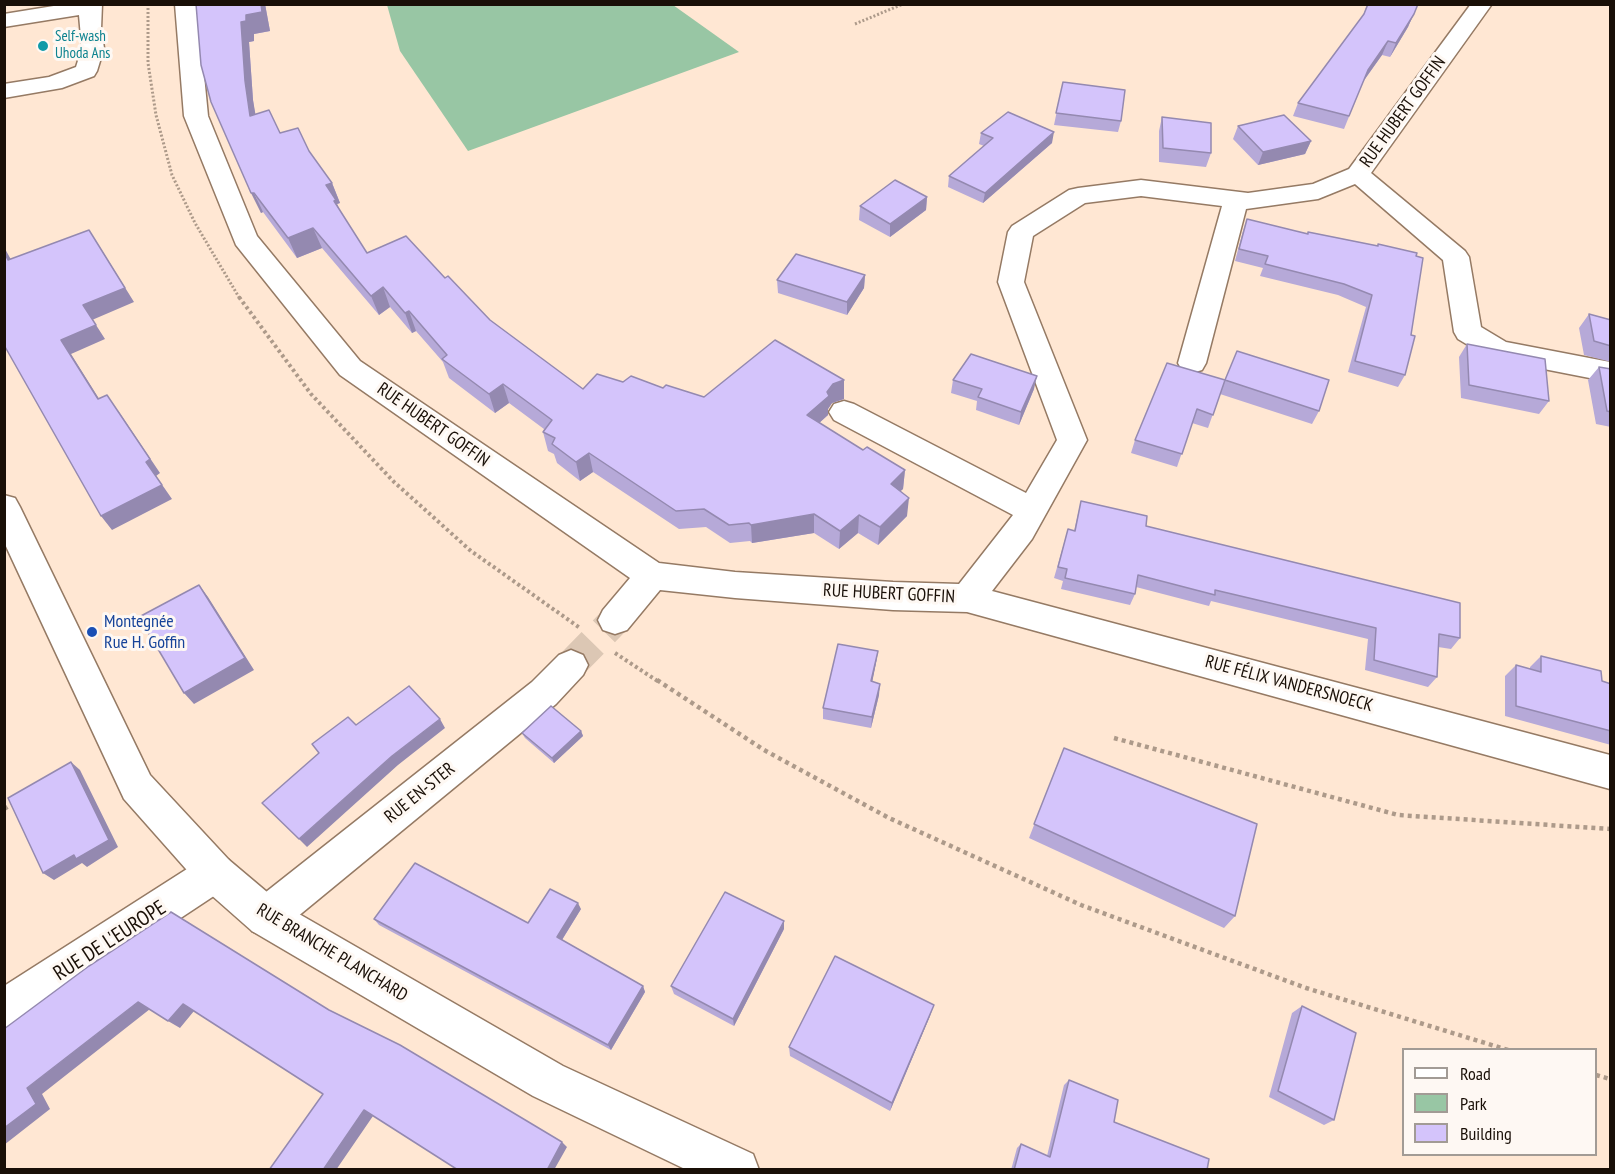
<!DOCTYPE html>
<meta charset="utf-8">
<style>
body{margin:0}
#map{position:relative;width:1615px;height:1174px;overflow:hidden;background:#ffe7d3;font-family:"PT Sans Narrow",sans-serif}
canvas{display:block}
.frame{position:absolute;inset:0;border:6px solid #190f07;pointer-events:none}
.legend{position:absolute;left:1402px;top:1048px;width:195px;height:108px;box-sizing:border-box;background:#fef8f3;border:2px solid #a29b95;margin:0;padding:8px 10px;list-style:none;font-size:18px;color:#190f07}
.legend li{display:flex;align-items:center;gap:12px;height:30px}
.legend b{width:30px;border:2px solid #a29b95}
</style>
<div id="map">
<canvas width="1615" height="1174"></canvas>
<div class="frame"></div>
<ul class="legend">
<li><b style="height:8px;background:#fff"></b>Road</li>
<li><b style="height:16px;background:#98c6a4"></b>Park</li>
<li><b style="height:16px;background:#d4c4fb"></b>Building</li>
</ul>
</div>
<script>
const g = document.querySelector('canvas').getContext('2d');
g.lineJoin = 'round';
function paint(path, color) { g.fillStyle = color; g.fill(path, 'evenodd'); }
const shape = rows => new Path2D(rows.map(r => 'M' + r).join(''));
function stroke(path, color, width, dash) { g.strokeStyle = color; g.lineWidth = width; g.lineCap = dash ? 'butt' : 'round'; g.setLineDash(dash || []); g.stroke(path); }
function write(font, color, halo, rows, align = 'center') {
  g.font = font + ' "PT Sans Narrow",sans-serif'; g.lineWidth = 6; g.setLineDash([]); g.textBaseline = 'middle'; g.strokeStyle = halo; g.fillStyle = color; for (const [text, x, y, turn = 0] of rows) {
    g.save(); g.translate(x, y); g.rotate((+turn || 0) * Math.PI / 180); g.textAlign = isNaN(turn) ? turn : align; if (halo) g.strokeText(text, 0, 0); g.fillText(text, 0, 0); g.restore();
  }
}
paint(shape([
 [387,5,673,5,739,52,468,151,400,51]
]), '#98c6a4');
stroke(shape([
 [571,665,615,620]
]), '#dcc7b4', 31, [31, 16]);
const minor = shape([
 [66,4,102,4,101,29,104,48,97,71,94,76,62,88,4,98,4,84,49,77,76,67,82,48,79,15,4,27,4,14,66,4],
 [175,4,197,4,208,116,257,236,360,361,659,563,735,572,893,582,959,584,1013,515,834,420,829,412,834,404,844,401,854,404,1026,493,1057,440,998,282,1008,232,1012,226,1069,190,1078,188,1141,180,1248,193,1313,184,1349,169,1471,4,1492,4,1371,173,1465,251,1469,257,1481,327,1506,342,1610,362,1610,382,1498,360,1488,357,1458,339,1454,332,1443,260,1355,184,1318,199,1246,209,1206,363,1202,370,1192,373,1182,370,1178,363,1222,206,1141,196,1085,203,1033,236,1024,282,1087,440,1032,539,992,591,1610,755,1610,789,967,612,893,610,735,598,660,590,627,630,615,634,603,630,598,620,603,610,630,578,340,375,236,245,184,116,175,4],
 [571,650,583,655,588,665,583,675,556,704,280,931,266,937,252,931,246,917,252,903,532,682,559,655,571,650],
 [215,854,229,860,234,873,229,886,19,1025,4,1031,4,986,201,860,215,854]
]);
const major = shape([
 [4,495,15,498,20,507,150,775,229,860,280,903,563,1066,753,1154,759,1170,687,1170,533,1096,252,931,201,886,124,799,4,542,4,495]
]);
stroke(minor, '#957a64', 3);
stroke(major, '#957a64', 3);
stroke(shape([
 [148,4,148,63,156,115,172,175,195,223,240,299],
 [855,24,903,4]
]), '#ad9a8a', 3, [2, 2]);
stroke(shape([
 [239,297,311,394,394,482,471,551,580,628],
 [615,653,659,682]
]), '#ad9a8a', 4, [3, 3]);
stroke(shape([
 [657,680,764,750,889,818,1081,905,1306,988,1508,1050],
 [1114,738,1398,815,1610,829],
 [4,809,14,803],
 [1596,1075,1610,1079]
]), '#ad9a8a', 4.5, [4, 4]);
paint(minor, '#fff');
paint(major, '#fff');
paint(shape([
 [196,4,265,4,270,31,254,34,254,41,249,42,253,100,255,114,280,133,309,151,332,183,340,203,337,204,340,211,367,253,445,278,490,320,583,389,623,382,663,388,704,397,844,380,844,399,832,403,828,409,828,415,819,423,863,450,905,470,903,489,900,491,907,516,878,545,858,533,839,549,814,533,752,543,750,541,730,543,706,527,679,529,593,472,580,481,557,463,554,454,548,451,543,432,544,429,509,403,495,413,449,378,443,362,416,331,412,333,390,307,379,315,322,248,297,258,263,212,261,213],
 [1367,4,1418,4,1408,27,1390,57,1382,55,1363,82,1344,129,1293,116,1298,103,1363,16],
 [1063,82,1121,121,1118,132,1054,125],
 [1162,117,1211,153,1206,167,1159,162,1159,131],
 [1238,126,1311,141,1305,154,1258,165,1233,139],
 [981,133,1052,143,983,203,948,187,949,176,984,146,979,144],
 [927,197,926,210,890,237,859,220,860,206],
 [1247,219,1307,234,1308,232,1377,246,1405,375,1398,387,1348,372,1366,307,1338,295,1260,276,1263,268,1235,261,1243,231],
 [865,275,864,288,847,315,778,293,777,280],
 [1589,314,1611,320,1611,362,1584,355,1579,328],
 [1467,344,1549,401,1539,414,1461,398,1459,357],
 [1599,367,1611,369,1611,427,1596,424,1588,380],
 [953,380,1034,389,1019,425,976,410,977,401,951,393],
 [1225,380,1319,411,1312,424,1220,394,1208,428,1192,423,1177,467,1131,453,1135,440],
 [1081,501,1146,526,1460,638,1451,649,1438,647,1437,677,1428,687,1365,670,1368,639,1211,601,1209,606,1136,587,1135,594,1130,605,1061,589,1063,581,1054,578,1068,529,1074,531],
 [878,651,876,663,872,682,879,695,871,728,823,719,823,708],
 [1541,656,1611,684,1611,745,1505,716,1505,676,1516,665,1530,669,1530,667],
 [581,731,583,736,554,763,525,738,522,733],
 [1064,748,1235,916,1224,928,1029,838],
 [581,909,562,940,643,986,645,992,611,1050,379,925,374,919,528,923],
 [784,929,734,1026,674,994,671,986],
 [1302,1006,1334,1120,1324,1125,1269,1097,1292,1013],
 [930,1016,890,1111,790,1056,789,1047],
 [1069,1080,1114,1122,1207,1170,1011,1170,1017,1148,1021,1144,1047,1156,1064,1085]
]), '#b6a9d8');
paint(shape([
 [261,4,265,4,270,31,254,34,254,41,249,42,253,100,259,135,250,116,245,81,241,22,246,15],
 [1418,4,1408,27,1390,57,1396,43],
 [1388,41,1382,55,1362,83,1368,70],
 [1054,132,1052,143,983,203,985,193],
 [1311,141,1305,154,1258,165,1263,152],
 [332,183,340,203,337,204,344,220,326,185],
 [251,193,254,193,263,212,261,213],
 [927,197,926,210,890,237,890,224],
 [313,228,322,248,297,258,288,238],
 [98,244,134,302,92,320,83,305],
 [4,247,19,274,8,260,4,252],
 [865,275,864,288,847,315,847,302],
 [383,287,390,307,379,315,371,296],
 [409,311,416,331,412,333,405,313],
 [96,325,105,339,71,354,108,413,98,399,61,340],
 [1037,376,1034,389,1019,425,1021,412],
 [844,380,844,399,832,403,828,409,828,415,807,434,807,415,827,392,833,384],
 [503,384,509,403,495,413,489,394],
 [117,409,160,473,156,476,172,499,112,530,101,516,146,462],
 [589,453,593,472,580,481,576,462],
 [905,470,903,489,889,502,891,484],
 [909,498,907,516,878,545,880,527],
 [814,514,814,533,752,543,751,525],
 [859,515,858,533,839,549,840,531],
 [199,585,208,597,254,670,194,704,184,693],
 [878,651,876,663,870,693,871,681],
 [880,684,879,695,871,728,872,717],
 [440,719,445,728,398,765,307,847,299,839,392,756],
 [581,731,583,736,554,763,552,758],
 [71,762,80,770,118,847,87,867,82,863,54,880,43,873],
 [578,903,581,909,560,943,557,937],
 [784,921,784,929,734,1026,733,1019],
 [643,986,645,992,611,1050,608,1045],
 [138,1002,150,1009,42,1094,50,1109,4,1145,4,1128,27,1088],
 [183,1004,194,1011,180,1028,168,1021],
 [934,1005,930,1016,890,1111,892,1103],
 [364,1110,373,1116,336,1170,323,1170],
 [562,1142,567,1147,554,1170,547,1170]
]), '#9489b0');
const building = shape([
 [196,4,261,4,262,12,246,15,246,21,241,22,245,81,250,116,269,110,280,133,298,128,309,151,332,183,326,185,336,200,334,201,367,253,406,236,445,278,448,276,490,320,583,389,597,374,623,382,631,376,663,388,666,385,704,397,775,340,844,380,833,384,827,392,829,396,807,415,863,450,867,447,905,470,891,484,909,498,880,527,859,515,840,531,814,514,751,525,749,523,729,525,704,509,676,511,589,453,576,462,552,444,555,438,543,432,552,420,503,384,489,394,442,359,447,355,409,311,405,313,383,287,371,296,313,228,288,238,254,193,251,193,211,102,201,65,196,4],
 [1368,4,1418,4,1414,14,1396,43,1388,41,1368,70,1349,116,1298,103,1364,14,1368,4],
 [1063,82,1125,90,1121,121,1056,113,1063,82],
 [1008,112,1054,132,985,193,949,176,993,138,981,133,1008,112],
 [1284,115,1311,141,1263,152,1238,126,1284,115],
 [1162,117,1211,123,1211,153,1163,148,1162,117],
 [895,180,927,197,890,224,860,206,895,180],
 [1247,219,1308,234,1308,232,1378,246,1378,244,1417,253,1416,256,1423,258,1411,335,1415,336,1405,375,1355,361,1372,295,1344,284,1265,264,1268,256,1239,249,1247,219],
 [89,230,125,288,83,305,96,325,61,340,98,399,107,395,150,459,146,462,162,485,101,516,4,345,4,252,8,260,89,230],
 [796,254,865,275,847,302,777,280,796,254],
 [1589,314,1611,320,1611,346,1594,341,1589,314],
 [1467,344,1545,359,1549,401,1469,385,1467,344],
 [1237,351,1329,380,1319,411,1225,380,1237,351],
 [971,354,1037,376,1021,412,978,397,982,389,953,380,971,354],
 [1167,363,1225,380,1213,415,1197,409,1182,454,1135,440,1167,363],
 [1599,367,1611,369,1611,412,1607,411,1599,367],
 [1081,501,1147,516,1146,526,1460,603,1460,638,1439,634,1437,677,1374,660,1376,628,1215,590,1215,595,1138,575,1135,594,1065,578,1067,569,1058,567,1068,529,1075,531,1081,501],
 [199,585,245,658,184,693,139,617,199,585],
 [838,644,878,651,871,681,880,684,872,717,823,708,838,644],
 [1541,656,1601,671,1602,681,1611,684,1611,731,1516,706,1516,665,1541,672,1541,656],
 [409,686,440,719,392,756,299,839,262,803,319,753,312,744,348,717,356,725,409,686],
 [551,706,581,731,552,758,522,733,551,706],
 [1064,748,1257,824,1235,916,1034,824,1064,748],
 [71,762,109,840,76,859,74,855,43,873,8,798,71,762],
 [415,863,528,923,550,889,578,903,557,937,643,986,608,1045,374,919,415,863],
 [725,892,784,921,733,1019,671,986,725,892],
 [171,912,329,1010,400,1045,562,1142,547,1170,458,1170,364,1110,323,1170,269,1170,323,1094,183,1004,168,1021,138,1002,27,1088,36,1104,4,1128,4,1029,89,966,171,912],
 [835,956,934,1005,892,1103,789,1047,835,956],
 [1302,1006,1356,1033,1334,1120,1278,1091,1302,1006],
 [1069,1080,1118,1100,1114,1122,1209,1159,1207,1170,1014,1170,1021,1144,1050,1157,1069,1080]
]);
paint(building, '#d4c4fb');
stroke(building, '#9489b0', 1.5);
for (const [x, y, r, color] of [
 [43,46,6,"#0f9aa8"],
 [92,632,6,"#1a4fb4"]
]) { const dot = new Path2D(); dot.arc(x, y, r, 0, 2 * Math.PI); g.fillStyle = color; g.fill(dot); stroke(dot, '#fef8f3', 2); }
write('15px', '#0d838f', '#fef8f3', [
 ["Self-wash",55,37],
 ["Uhoda Ans",55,54]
], 'left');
write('18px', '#190f07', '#fef8f3', [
 ["RUE HUBERT GOFFIN",1403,112,-54],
 ["RUE HUBERT GOFFIN",433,425,35],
 ["RUE HUBERT GOFFIN",889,594,3],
 ["RUE FÉLIX VANDERSNOECK",1289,684,15],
 ["RUE EN-STER",420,793,-39],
 ["RUE BRANCHE PLANCHARD",332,953,31]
]);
write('18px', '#164399', '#fef8f3', [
 ["Montegnée",104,622],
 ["Rue H. Goffin",104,643]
], 'left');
write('21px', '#190f07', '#fef8f3', [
 ["RUE DE L'EUROPE",110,941,-33]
]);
</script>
